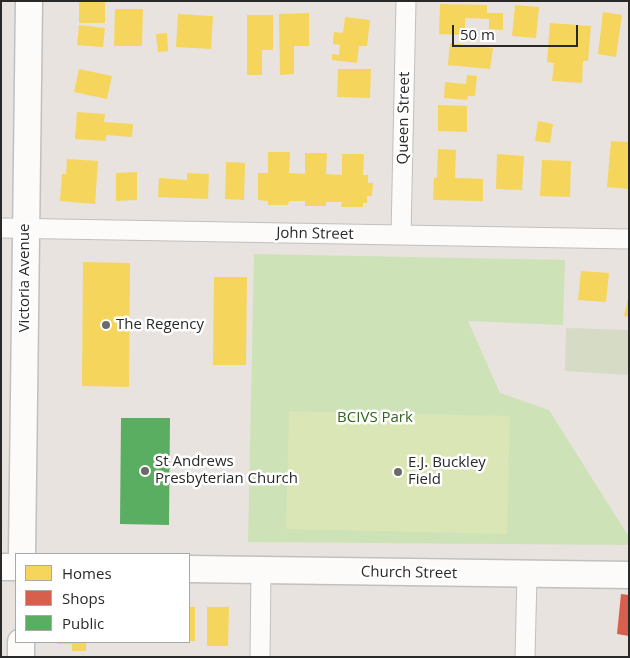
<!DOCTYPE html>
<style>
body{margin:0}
#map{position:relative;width:630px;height:658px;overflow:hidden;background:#e8e3de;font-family:"Open Sans",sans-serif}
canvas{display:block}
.frame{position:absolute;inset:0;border:2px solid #292929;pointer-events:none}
.legend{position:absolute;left:15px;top:553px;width:175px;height:90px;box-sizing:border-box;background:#fff;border:1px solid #a9a9a9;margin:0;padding:6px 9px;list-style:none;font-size:15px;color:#292929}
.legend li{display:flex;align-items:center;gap:10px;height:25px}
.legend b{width:25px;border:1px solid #a9a9a9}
.scale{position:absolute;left:452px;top:25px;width:126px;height:22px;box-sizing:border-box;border:2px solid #292929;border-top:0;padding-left:6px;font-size:15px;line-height:18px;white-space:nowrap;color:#292929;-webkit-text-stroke:4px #fff;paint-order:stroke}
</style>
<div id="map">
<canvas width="630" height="658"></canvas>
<div class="frame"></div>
<ul class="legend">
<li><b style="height:14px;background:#f6d55c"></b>Homes</li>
<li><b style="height:14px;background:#d6604d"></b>Shops</li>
<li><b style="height:14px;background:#5aae61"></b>Public</li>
</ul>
<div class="scale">50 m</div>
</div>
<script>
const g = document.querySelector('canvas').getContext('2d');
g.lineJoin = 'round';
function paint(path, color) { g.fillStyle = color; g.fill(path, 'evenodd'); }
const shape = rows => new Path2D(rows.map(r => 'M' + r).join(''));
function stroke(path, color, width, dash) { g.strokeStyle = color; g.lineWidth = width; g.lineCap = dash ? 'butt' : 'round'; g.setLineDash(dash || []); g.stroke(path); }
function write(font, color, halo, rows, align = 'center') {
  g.font = font + ' "Open Sans",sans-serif'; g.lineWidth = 5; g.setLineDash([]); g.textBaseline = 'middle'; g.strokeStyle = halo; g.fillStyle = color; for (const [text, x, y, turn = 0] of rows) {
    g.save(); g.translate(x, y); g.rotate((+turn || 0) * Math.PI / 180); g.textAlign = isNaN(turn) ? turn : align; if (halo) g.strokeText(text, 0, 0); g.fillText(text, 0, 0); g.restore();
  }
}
paint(shape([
 [254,254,565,260,563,325,468,321,500,393,549,410,629,537,629,545,248,542]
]), '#cee2b8');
paint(shape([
 [566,328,629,330,629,375,565,371]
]), '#d6dbc6');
paint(shape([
 [289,411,510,416,507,534,286,529]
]), '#dae6b5');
paint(shape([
 [79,1,105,2,105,23,79,23],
 [440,4,487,5,487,13,503,13,503,30,489,29,489,19,465,18,465,35,439,34],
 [515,5,539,7,536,38,512,36],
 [115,9,143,9,142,46,114,46],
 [603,12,622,15,616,57,598,54],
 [309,13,309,46,294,46,294,74,280,75,279,14],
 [178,14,213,16,211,49,176,47],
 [247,15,273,15,273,50,262,50,262,75,247,75],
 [345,17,370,20,367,46,359,46,357,63,332,60,332,54,339,55,340,45,333,44,334,32,343,33],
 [550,23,591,26,588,61,583,61,582,83,552,81,554,63,547,62],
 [79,25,105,28,103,47,77,45],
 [167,33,168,51,158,52,156,34],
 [450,43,493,48,490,69,448,65],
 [79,69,112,76,107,99,74,92],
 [338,69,371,69,370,98,337,97],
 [467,75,477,76,475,96,468,96,467,100,444,98,445,82,466,84],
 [438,105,467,106,467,132,438,131],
 [77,112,105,114,104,122,133,124,132,137,106,135,106,141,75,139],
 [538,121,553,124,550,143,535,141],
 [611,141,629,142,629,189,607,187],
 [438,149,456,150,455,178,483,179,483,201,433,200,434,177,437,178],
 [268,152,290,152,289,173,305,174,305,153,327,153,326,174,342,175,342,154,364,154,363,175,368,175,368,183,373,183,372,196,367,196,367,203,363,203,363,207,341,207,342,202,326,202,326,206,305,206,305,201,289,201,288,205,268,205,268,201,258,200,258,173,268,173],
 [497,154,524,156,522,190,496,189],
 [67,159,98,161,95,204,60,201,62,174,66,174],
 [542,160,571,161,570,197,540,196],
 [226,162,245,163,244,200,225,199],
 [137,172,137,200,116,201,116,173],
 [187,173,209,174,208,199,158,197,159,178,187,180],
 [83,262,130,263,129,387,82,386],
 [581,271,609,273,606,302,578,300],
 [214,277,247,277,246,365,213,365],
 [628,299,629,299,629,317,624,316],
 [189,607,195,607,195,641,189,641],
 [207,607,229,607,228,646,207,646],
 [57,642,86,642,86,651,72,651,72,644,57,644]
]), '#f6d55c');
paint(shape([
 [621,594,629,595,629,636,617,634]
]), '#d6604d');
paint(shape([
 [121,418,170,418,169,525,120,524]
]), '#5aae61');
const street = shape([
 [1,228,629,239],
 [401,235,406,1],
 [260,657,261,571],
 [525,657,527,575]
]);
const secondary = shape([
 [22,554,29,1],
 [1,567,16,567],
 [189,569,629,575],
 [21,657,21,642]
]);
stroke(street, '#c1c0c0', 21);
stroke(secondary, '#c1c0c0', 29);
stroke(street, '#fcfbfa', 19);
stroke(secondary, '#fcfbfa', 26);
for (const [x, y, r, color] of [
 [106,325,5,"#6c6a68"],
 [145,471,5,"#6c6a68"],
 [398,472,5,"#6c6a68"]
]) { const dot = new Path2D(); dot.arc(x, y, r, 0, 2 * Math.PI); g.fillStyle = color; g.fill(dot); stroke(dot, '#fff', 2); }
write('15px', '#292929', '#fff', [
 ["Queen Street",404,118,-89],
 ["John Street",315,234,1],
 ["Victoria Avenue",25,278,-90],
 ["Church Street",409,573,1]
]);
write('15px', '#292929', '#fff', [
 ["The Regency",116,325],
 ["St Andrews",155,462],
 ["Presbyterian Church",155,479],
 ["E.J. Buckley",408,463],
 ["Field",408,480]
], 'left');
write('15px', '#32641b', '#fff', [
 ["BCIVS Park",375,418]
]);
</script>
